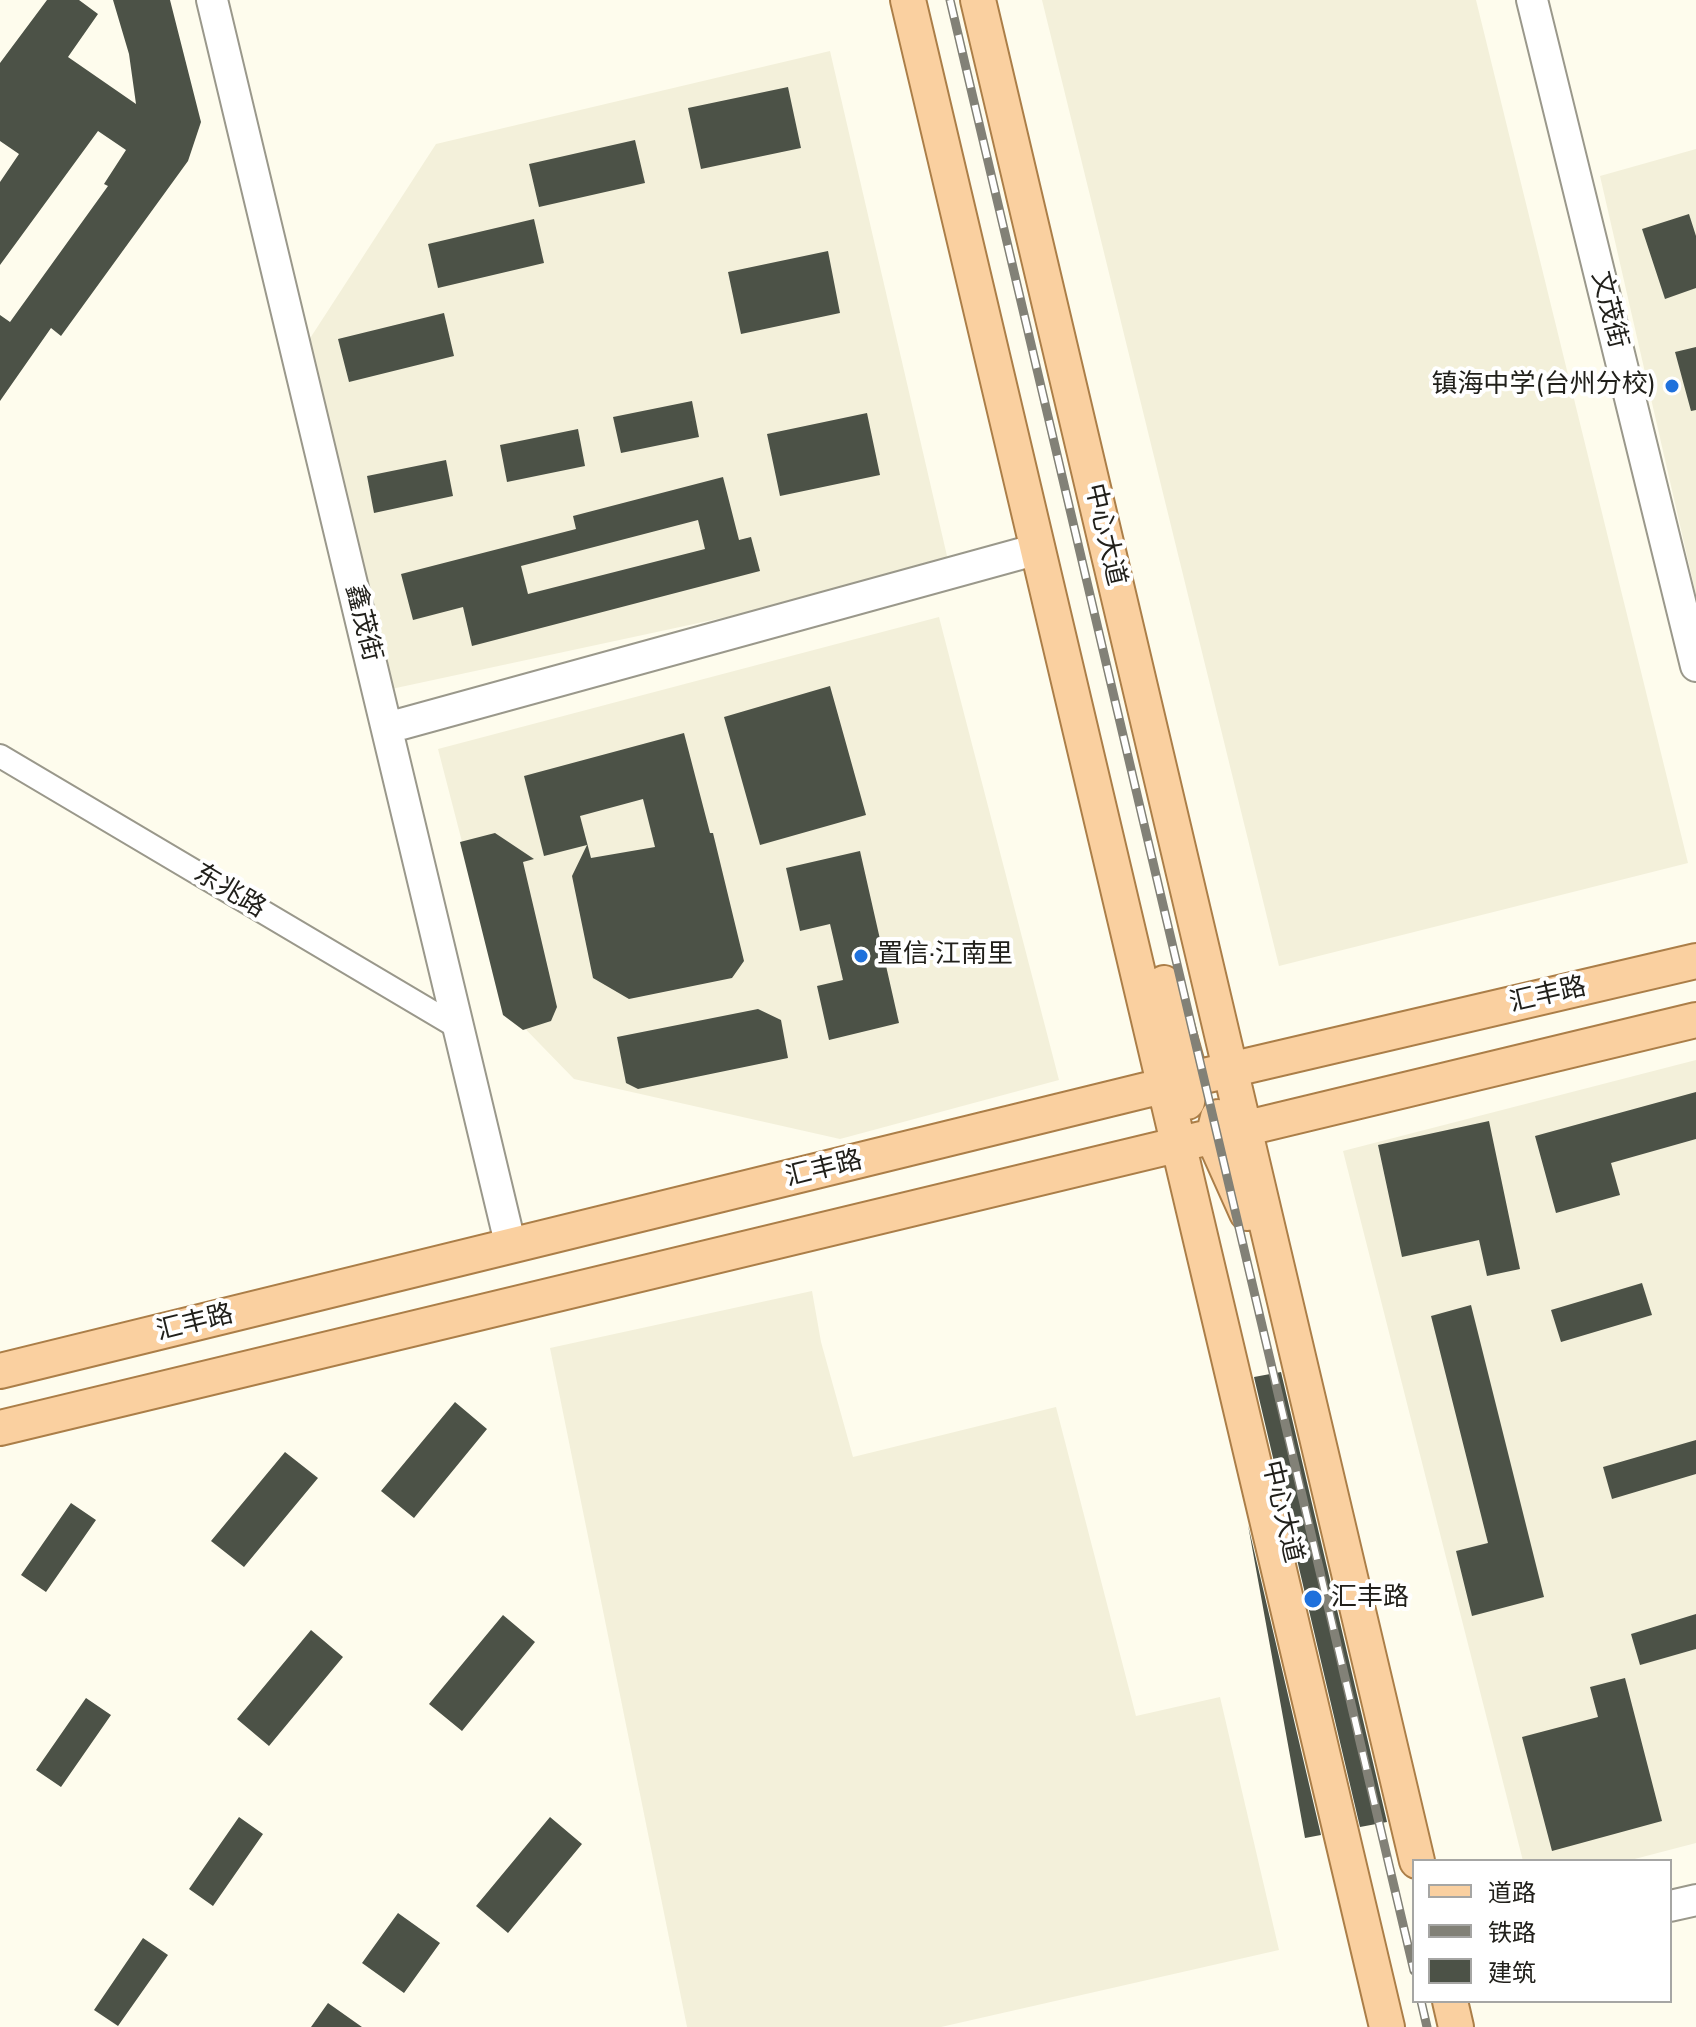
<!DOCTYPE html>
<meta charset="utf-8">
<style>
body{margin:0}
#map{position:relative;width:1696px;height:2027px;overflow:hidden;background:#fefced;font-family:"Nunito Sans","Noto Sans SC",sans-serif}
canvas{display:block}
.legend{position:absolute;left:1412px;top:1859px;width:260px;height:144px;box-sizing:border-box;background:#fff;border:2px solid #a6a6a4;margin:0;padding:10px 14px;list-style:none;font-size:24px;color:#21201b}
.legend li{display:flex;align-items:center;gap:16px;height:40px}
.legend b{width:40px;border:2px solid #a6a6a4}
</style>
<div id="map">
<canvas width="1696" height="2027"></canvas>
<ul class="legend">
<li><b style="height:10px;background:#fad0a0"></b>道路</li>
<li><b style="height:10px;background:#828177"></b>铁路</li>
<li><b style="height:22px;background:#4c5247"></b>建筑</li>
</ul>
</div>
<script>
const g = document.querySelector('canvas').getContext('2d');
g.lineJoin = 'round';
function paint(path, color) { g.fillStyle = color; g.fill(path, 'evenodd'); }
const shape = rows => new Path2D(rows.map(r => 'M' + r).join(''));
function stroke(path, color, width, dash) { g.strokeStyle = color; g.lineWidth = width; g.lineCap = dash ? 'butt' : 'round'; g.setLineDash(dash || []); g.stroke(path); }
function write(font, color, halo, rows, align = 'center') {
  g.font = font + ' "Nunito Sans","Noto Sans SC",sans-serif'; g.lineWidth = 8; g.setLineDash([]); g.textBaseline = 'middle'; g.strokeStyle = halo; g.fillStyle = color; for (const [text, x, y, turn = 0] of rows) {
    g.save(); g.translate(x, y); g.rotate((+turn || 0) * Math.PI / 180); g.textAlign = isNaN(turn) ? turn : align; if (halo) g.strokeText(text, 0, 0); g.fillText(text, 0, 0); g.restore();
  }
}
paint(shape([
 [1042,0,1476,0,1688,863,1279,966],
 [830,51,950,569,382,691,307,343,436,144],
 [1696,149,1696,595,1600,176],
 [939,617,1059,1080,840,1139,574,1079,505,1008,438,749],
 [1696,1060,1696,1843,1627,1861,1523,1861,1343,1151],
 [812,1291,821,1342,853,1457,1056,1407,1136,1716,1220,1697,1279,1950,941,2027,687,2027,550,1348]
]), '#f3f0da');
paint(shape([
 [47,0,79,0,98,14,68,57,136,104,129,54,113,0,170,0,201,122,188,161,61,336,51,328,0,401,0,315,10,322,108,186,104,184,126,150,98,131,0,265,0,182,19,154,0,141,0,63],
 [788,87,801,148,701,169,688,108],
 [635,140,645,183,539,207,529,164],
 [1689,214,1696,236,1696,288,1665,299,1642,229],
 [534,219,544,263,438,288,428,244],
 [828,251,840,313,741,334,728,272],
 [444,313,454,356,349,382,338,339],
 [1696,347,1696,410,1691,411,1675,352],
 [692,401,699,437,621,453,613,417],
 [867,413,880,475,780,496,767,434],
 [578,429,585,466,507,482,500,445],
 [446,460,453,496,374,513,367,476],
 [723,477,739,540,751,537,760,571,472,646,463,607,413,620,401,574,576,529,573,516],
 [698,520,705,549,528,594,521,566],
 [830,686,866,815,760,845,724,717],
 [684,733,710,833,713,833,744,961,732,978,629,999,593,978,572,876,587,845,544,856,524,776],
 [643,799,655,847,591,858,580,816],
 [495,833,534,859,523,862,557,1007,551,1021,523,1030,503,1015,460,842],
 [860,851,899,1023,829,1040,817,986,843,980,830,924,800,931,786,868],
 [758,1009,781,1020,788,1058,638,1089,626,1083,617,1037],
 [1696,1092,1696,1139,1611,1163,1620,1195,1556,1213,1535,1136],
 [1489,1121,1520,1269,1487,1276,1479,1240,1402,1257,1378,1145],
 [1642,1283,1652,1315,1561,1342,1551,1310],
 [1471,1305,1544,1597,1472,1616,1456,1551,1488,1543,1431,1316],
 [1281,1372,1387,1822,1360,1827,1254,1377],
 [455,1402,487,1429,414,1518,381,1491],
 [1696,1440,1696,1474,1612,1499,1603,1467],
 [285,1452,318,1478,244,1567,211,1541],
 [71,1503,96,1520,46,1592,21,1575],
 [1248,1525,1321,1835,1305,1838],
 [1696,1614,1696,1649,1640,1665,1631,1634],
 [503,1615,535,1642,462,1731,429,1704],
 [311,1630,343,1657,269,1746,237,1719],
 [1625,1678,1662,1821,1552,1851,1522,1737,1598,1717,1590,1687],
 [86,1698,111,1715,61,1787,36,1770],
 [239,1817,263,1834,213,1906,189,1889],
 [550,1817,582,1844,508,1933,476,1906],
 [398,1913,440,1943,404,1993,362,1963],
 [143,1938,168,1955,118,2026,94,2010],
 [328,2003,362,2027,311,2027]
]), '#4c5247');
const street = shape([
 [0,756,459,1028]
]);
const secondary = shape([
 [212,0,511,1247],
 [1532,0,1696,666],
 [387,728,1038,549],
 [1670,1906,1696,1900]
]);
const primary = shape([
 [908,0,1387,2027],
 [978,0,1417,1861],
 [1164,983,1191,1079,1187,1102],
 [1218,1117,1213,1137,1247,1213],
 [0,1371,1191,1079,1696,961],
 [0,1428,1696,1020],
 [1450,2001,1456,2027]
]);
stroke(street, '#9a988b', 26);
stroke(secondary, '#9a988b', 34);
stroke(primary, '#ab7e48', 38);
stroke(street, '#fff', 22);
stroke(secondary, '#fff', 30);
stroke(primary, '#fad0a0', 34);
const rail = shape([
 [950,0,1414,1971],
 [1421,2001,1427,2027]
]);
stroke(rail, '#828177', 9);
stroke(rail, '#fff', 6, [18]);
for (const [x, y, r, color] of [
 [1672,386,8,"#1f71dc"],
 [861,956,8,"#1f71dc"],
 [1313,1599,10,"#1f71dc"]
]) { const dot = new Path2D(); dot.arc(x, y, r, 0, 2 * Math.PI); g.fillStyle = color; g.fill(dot); stroke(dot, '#fff', 3); }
write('26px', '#21201b', '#fff', [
 ["文茂街",1608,310,76],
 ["中心大道",1104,535,77],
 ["鑫茂街",362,623,76],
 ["东兆路",229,892,31],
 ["汇丰路",1548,996,-13],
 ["汇丰路",824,1170,-14],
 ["汇丰路",195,1324,-14],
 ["中心大道",1281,1512,77]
]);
write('26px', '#21201b', '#fff', [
 ["镇海中学(台州分校)",1656,386,"right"],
 ["置信·江南里",877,956],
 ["汇丰路",1331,1599]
], 'left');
</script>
